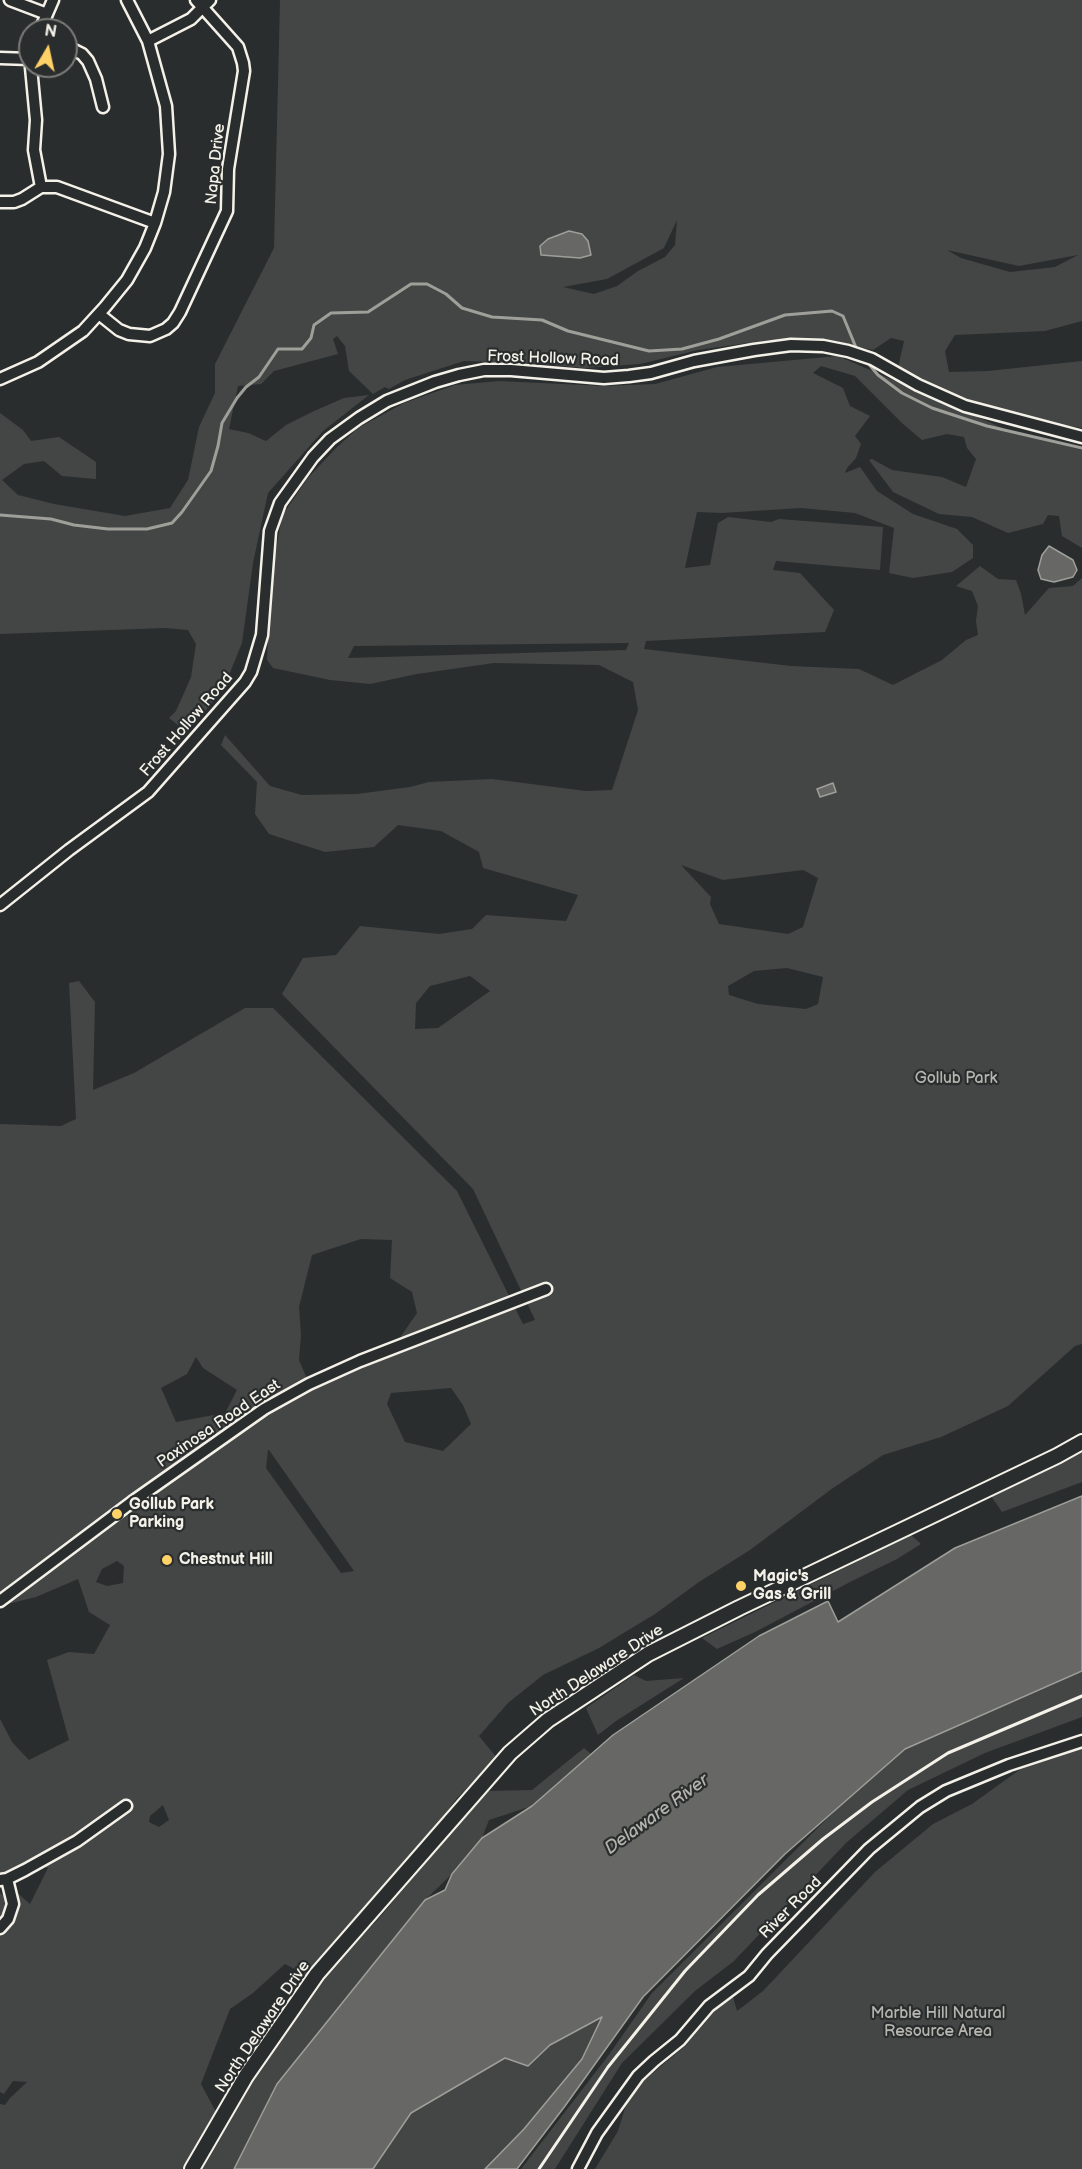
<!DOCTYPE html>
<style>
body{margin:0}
#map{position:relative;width:1082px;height:2169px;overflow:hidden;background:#2a2d2e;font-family:"Balsamiq Sans",sans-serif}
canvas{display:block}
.north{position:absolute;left:18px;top:18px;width:60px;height:60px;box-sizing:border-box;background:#2a2d2e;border:2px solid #7b7b78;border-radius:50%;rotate:9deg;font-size:16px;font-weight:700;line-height:24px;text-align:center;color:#f4f1e8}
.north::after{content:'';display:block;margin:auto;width:21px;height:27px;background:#ffd166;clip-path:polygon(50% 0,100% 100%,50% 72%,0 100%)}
</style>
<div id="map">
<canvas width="1082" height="2169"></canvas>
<div class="north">N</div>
</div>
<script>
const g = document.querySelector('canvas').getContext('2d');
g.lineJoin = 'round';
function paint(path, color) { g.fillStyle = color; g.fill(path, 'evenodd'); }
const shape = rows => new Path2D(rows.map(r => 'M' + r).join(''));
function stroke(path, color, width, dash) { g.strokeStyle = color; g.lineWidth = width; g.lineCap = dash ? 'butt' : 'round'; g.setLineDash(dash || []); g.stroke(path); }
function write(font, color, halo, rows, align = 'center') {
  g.font = font + ' "Balsamiq Sans",sans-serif'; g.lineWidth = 4.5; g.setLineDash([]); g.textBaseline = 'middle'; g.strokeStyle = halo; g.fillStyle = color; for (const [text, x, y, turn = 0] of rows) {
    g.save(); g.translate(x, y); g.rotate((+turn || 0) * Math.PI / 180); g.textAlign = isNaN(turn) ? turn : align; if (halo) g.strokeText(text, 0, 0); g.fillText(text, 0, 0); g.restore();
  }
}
paint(shape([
 [280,0,1082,0,1082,321,1045,331,955,335,945,351,949,372,988,371,1082,361,1082,428,1045,422,978,404,931,384,898,368,904,341,891,338,873,350,830,341,769,340,698,350,640,364,584,368,530,363,464,361,405,380,389,389,385,387,373,394,349,371,345,346,337,336,333,339,338,354,274,371,261,384,238,386,229,429,248,433,266,441,286,425,314,411,344,398,369,395,323,431,268,493,253,563,242,643,223,690,187,732,169,718,176,711,191,677,196,644,188,630,165,628,0,634,0,413,23,430,31,441,59,437,96,462,96,479,62,476,44,461,24,464,2,480,18,495,54,504,125,516,170,508,188,480,199,427,215,393,215,364,274,248],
 [677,220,675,245,665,257,638,271,617,286,594,294,563,287,607,279,664,248],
 [947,250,1019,266,1078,255,1055,267,1010,272,961,258],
 [838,356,1007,430,1082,450,1082,548,1062,536,1059,516,1048,515,1043,524,1008,533,972,517,939,514,893,492,869,460,872,459,892,470,942,477,966,487,976,459,967,448,964,437,947,434,922,440,903,424,855,376,821,366,813,373,843,388,850,406,870,416,855,436,861,444,856,458,847,468,845,473,860,467,877,491,913,514,957,529,973,545,973,558,952,572,913,578,889,573,894,528,855,513,801,508,722,513,697,512,685,568,710,565,718,523,728,517,771,522,779,519,883,527,880,570,776,561,773,570,800,573,834,610,825,632,646,641,644,649,791,666,859,669,893,685,942,660,966,640,978,635,976,621,978,606,972,591,956,586,980,566,998,579,1016,580,1021,594,1025,615,1049,588,1073,586,1082,578,1082,1344,1075,1346,1008,1406,941,1437,883,1455,833,1488,750,1550,699,1582,655,1614,599,1648,543,1675,508,1703,479,1736,497,1758,457,1798,426,1840,306,1975,285,1964,253,1993,230,2009,201,2084,216,2112,182,2169,0,2169,0,2104,5,2105,10,2098,27,2082,13,2081,4,2094,0,2092,0,1893,7,1898,15,1891,30,1904,48,1868,33,1861,7,1873,0,1874,0,1719,12,1742,29,1760,69,1740,47,1660,69,1652,94,1654,110,1625,89,1612,78,1579,36,1597,4,1605,0,1604,0,1124,61,1126,76,1119,69,983,79,981,95,1002,93,1090,134,1073,245,1008,273,1008,457,1191,523,1324,535,1320,473,1189,282,994,303,958,336,955,360,926,439,934,472,929,486,915,566,921,578,895,483,868,479,852,441,831,398,825,374,847,325,852,269,834,255,814,257,782,221,745,225,735,270,786,302,795,357,794,410,787,429,782,492,779,586,791,612,790,638,710,633,682,599,665,494,663,417,674,370,684,330,680,273,668,267,660,271,578,282,516,307,479,335,449,358,428,404,403,455,385,499,381,605,386,655,384,717,367],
 [629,643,626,650,348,658,354,646],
 [681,865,723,880,803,870,818,878,803,927,788,934,719,924,710,904,711,897],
 [787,968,823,977,818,1004,806,1009,758,1004,729,995,728,986,754,971],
 [470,976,490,991,438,1028,415,1029,416,1003,430,986],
 [361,1239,392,1240,390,1278,412,1292,417,1313,401,1336,400,1350,311,1388,299,1360,301,1335,299,1307,312,1255],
 [196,1357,203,1368,237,1390,225,1413,176,1422,161,1388,187,1374],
 [451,1388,463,1405,471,1424,443,1451,405,1442,387,1404,391,1393],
 [268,1450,269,1450,354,1571,341,1573,266,1468],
 [117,1561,124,1566,123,1583,107,1586,96,1582,102,1569],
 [163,1805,169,1820,159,1827,149,1822,150,1816],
 [1082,1452,1082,1482,1002,1512,991,1496],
 [911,1535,921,1544,897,1559,852,1581,755,1632,717,1649,702,1638],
 [1082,1655,1082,1717,985,1753,908,1790,846,1843,734,1961,695,1991,622,2063,555,2169,521,2169,608,2056,652,1993,879,1767,948,1718],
 [634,1675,646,1681,684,1678,616,1721,598,1735,586,1708],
 [1082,1747,1082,2169,595,2169,618,2131,626,2105,640,2084,686,2045,718,2007,733,1997,737,2011,763,1991,875,1872,933,1824,972,1804,1022,1768],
 [584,1748,591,1754,532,1806,489,1820,482,1838,452,1874,425,1900,277,2084,234,2169,203,2169,248,2087,323,1979,380,1917,486,1791,532,1790],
 [603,2016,582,2059,524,2129,485,2169,373,2169,411,2113,506,2057,528,2066,550,2045]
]), '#444645');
const water = shape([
 [569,231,582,234,588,241,591,255,580,258,541,255,540,246,548,239,569,231],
 [1049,546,1073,560,1077,570,1073,577,1054,582,1041,579,1038,570,1042,555,1049,546],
 [833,783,836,792,820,797,817,789,833,783],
 [1082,1496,1082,1671,905,1749,785,1854,643,1997,565,2106,517,2169,485,2169,524,2129,582,2059,602,2017,550,2045,528,2066,505,2058,411,2113,373,2169,234,2169,277,2084,425,1900,445,1890,452,1874,482,1838,532,1806,613,1735,759,1636,828,1601,838,1622,955,1548,1082,1496]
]);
paint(water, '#676866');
stroke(water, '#9f9f9a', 1.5);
stroke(shape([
 [867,362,878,375,902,393,932,408,987,426,1082,448],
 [0,515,51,519,74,525,108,529,147,529,172,523,182,512,211,471,218,446,222,423,237,398,246,387,259,377,278,349,302,349,311,338,314,325,331,313,368,312,411,284,427,284,446,294,462,308,492,317,542,320,568,331,649,351,682,349,719,339,785,315,832,311,843,316,857,350]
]), '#9f9f9a', 3);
const minor = shape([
 [10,0,47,14],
 [40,30,53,0],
 [148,41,191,19,210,0],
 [66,46,82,54,88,61,96,79,103,107],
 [30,57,36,120,34,150,41,187],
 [0,58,30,59],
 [0,202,14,202,22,199,41,187,57,187,155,223],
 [99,314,119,330,129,334,150,336,166,329,173,323,180,312,227,211,228,169,244,71,243,63,238,47,196,0],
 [0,379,38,362,83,331,105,307,127,280,145,248,155,223,164,192,169,154,166,106,148,41,127,0],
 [0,905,69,850,148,792,245,682,251,672,262,635,270,531,280,503,313,457,330,439,359,418,387,401,435,382,459,375,484,370,511,370,604,378,629,376,651,373,694,361,754,350,791,345,823,346,848,351,872,359,918,385,965,406,1082,437],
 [0,1601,132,1502,264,1409,309,1384,360,1361,546,1289],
 [0,1880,7,1879,25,1870,77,1841,126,1806],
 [0,1928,8,1919,13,1904,7,1879],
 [578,2169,597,2133,638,2076,654,2061,680,2040,709,2006,749,1976,767,1954,869,1849,920,1807,946,1791,1009,1765,1082,1741]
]);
const major = shape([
 [192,2169,246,2076,317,1974,510,1753,548,1720,648,1654,739,1608,1057,1456,1082,1442]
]);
stroke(minor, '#f4f1e8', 15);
stroke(major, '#f4f1e8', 18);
stroke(minor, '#2a2d2e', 10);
stroke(major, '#2a2d2e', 14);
stroke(shape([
 [539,2169,608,2067,685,1971,758,1895,823,1839,872,1802,948,1753,1082,1696]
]), '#f4f1e8', 3);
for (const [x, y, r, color] of [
 [117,1514,6,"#ffd166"],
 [167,1560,6,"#ffd166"],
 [741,1586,6,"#ffd166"]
]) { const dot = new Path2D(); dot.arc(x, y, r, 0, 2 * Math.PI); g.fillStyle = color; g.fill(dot); stroke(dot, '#2a2d2e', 2); }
write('16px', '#f4f1e8', '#2a2d2e', [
 ["Napa Drive",216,164,-84],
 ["Frost Hollow Road",553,359,2],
 ["Frost Hollow Road",187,725,-49],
 ["Paxinosa Road East",219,1424,-34],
 ["North Delaware Drive",597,1671,-33],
 ["River Road",791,1908,-45],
 ["North Delaware Drive",263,2027,-56]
]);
write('16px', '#b6b5af', '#2a2d2e', [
 ["Gollub Park",956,1079],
 ["Marble Hill Natural",938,2014],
 ["Resource Area",938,2032]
]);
write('bold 16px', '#f4f1e8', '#2a2d2e', [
 ["Gollub Park",129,1505],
 ["Parking",129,1523],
 ["Chestnut Hill",179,1560],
 ["Magic's",753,1577],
 ["Gas & Grill",753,1595]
], 'left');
write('italic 18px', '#b5b3ae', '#2a2d2e', [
 ["Delaware River",657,1815,-36]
]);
</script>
